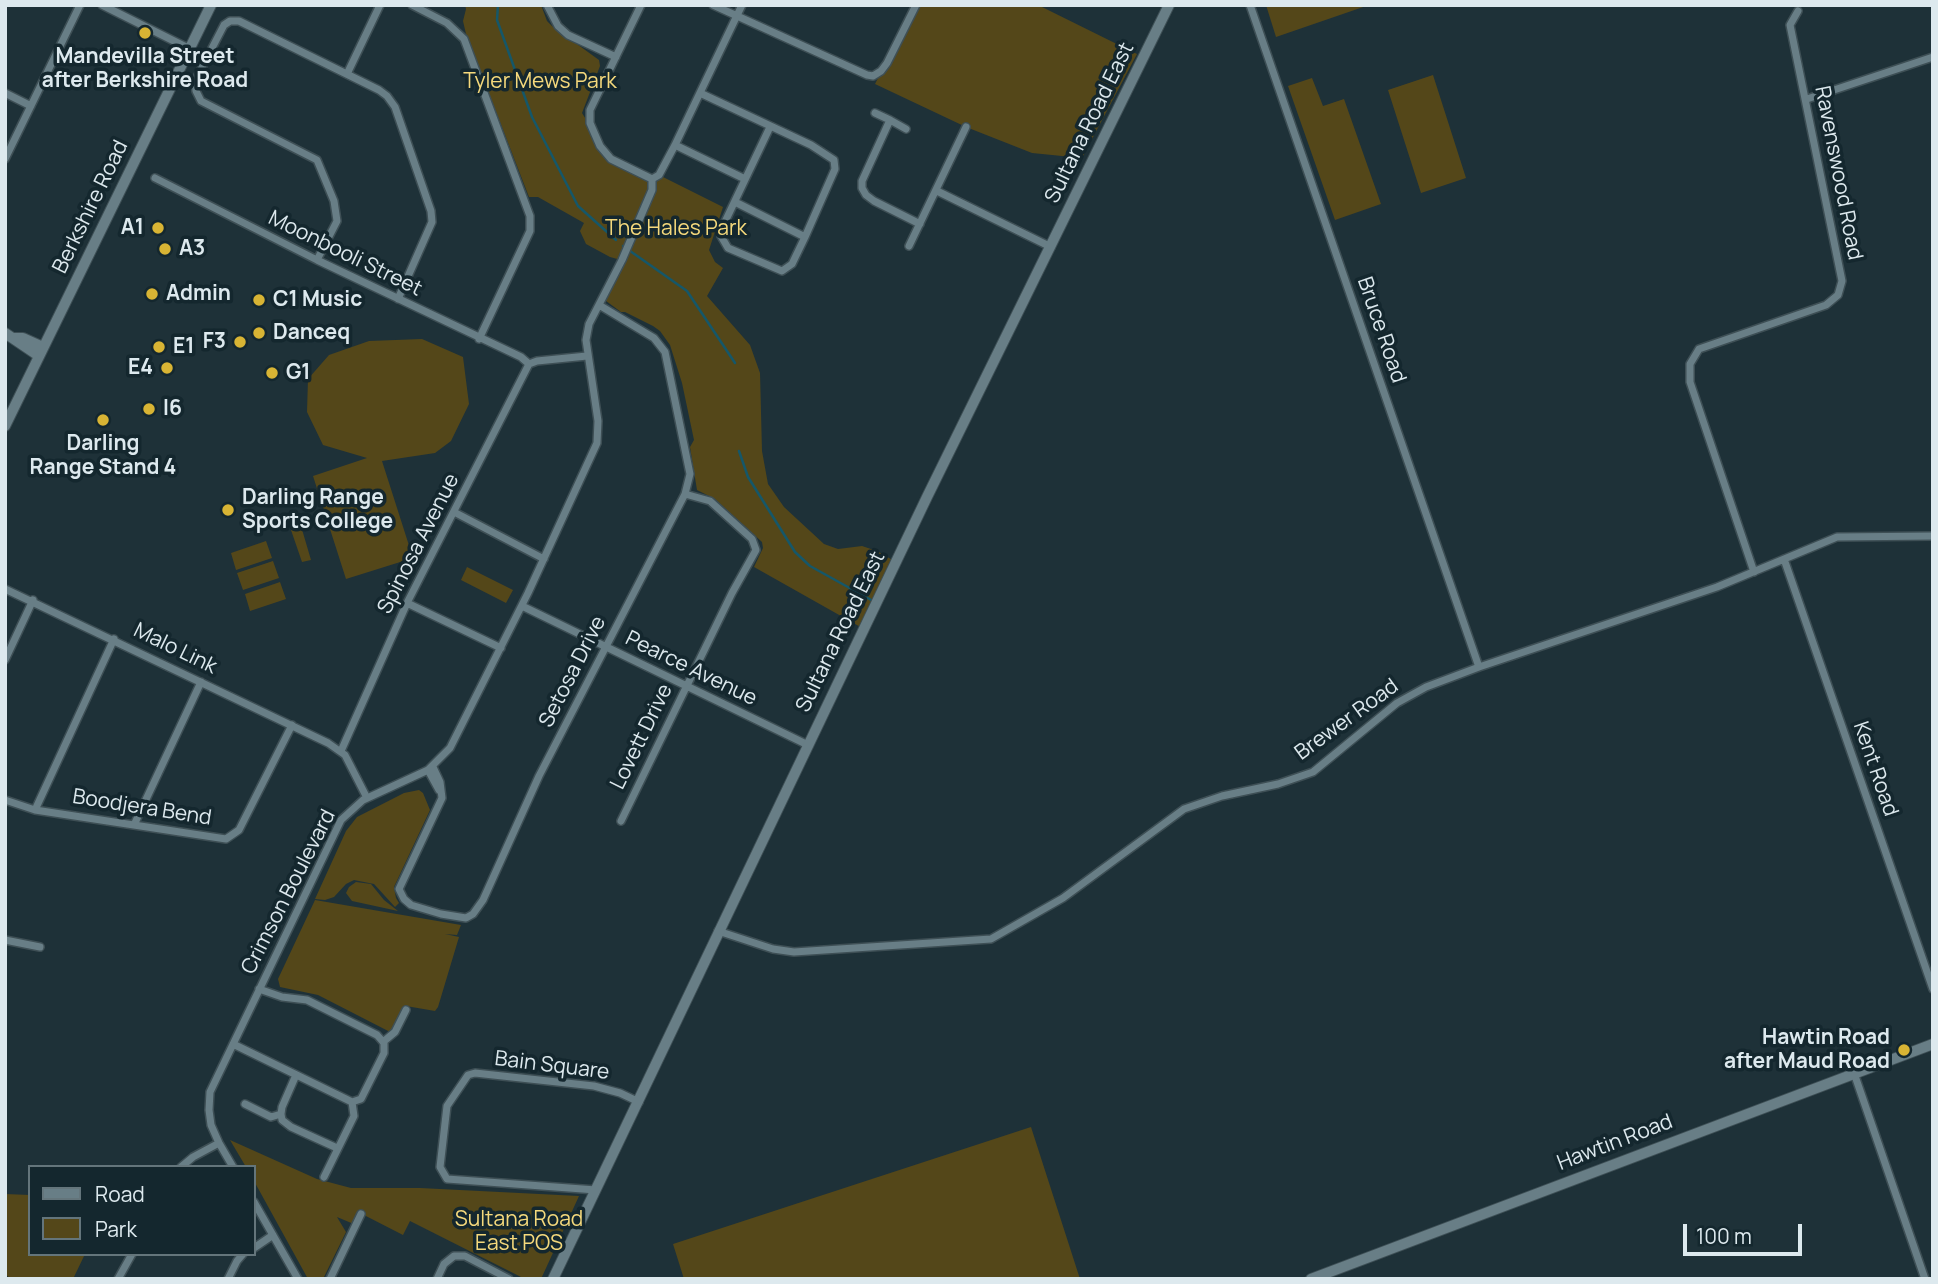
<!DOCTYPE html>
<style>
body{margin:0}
#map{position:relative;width:1938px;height:1284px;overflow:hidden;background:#1e3138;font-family:Manrope,sans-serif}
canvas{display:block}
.frame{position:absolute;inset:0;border:7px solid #dde9ee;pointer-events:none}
.legend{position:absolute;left:28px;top:1165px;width:228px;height:91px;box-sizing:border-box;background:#14272e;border:2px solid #64757b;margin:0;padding:9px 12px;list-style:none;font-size:21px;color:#dde9ee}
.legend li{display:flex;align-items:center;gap:14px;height:35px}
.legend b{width:35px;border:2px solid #64757b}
.scale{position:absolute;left:1683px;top:1224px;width:119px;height:32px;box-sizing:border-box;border:4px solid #dde9ee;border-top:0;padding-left:9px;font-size:21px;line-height:24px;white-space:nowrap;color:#dde9ee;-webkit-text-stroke:5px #14272e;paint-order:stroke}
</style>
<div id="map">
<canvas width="1938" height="1284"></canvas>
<div class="frame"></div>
<ul class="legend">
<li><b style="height:9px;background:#687e86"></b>Road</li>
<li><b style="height:19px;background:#544719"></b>Park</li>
</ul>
<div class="scale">100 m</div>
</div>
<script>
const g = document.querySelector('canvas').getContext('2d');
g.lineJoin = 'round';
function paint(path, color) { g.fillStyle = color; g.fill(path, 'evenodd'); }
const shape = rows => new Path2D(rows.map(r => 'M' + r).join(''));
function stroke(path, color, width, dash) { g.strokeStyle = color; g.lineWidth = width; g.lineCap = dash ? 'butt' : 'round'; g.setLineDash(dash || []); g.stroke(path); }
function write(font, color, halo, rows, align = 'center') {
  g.font = font + ' Manrope,sans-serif'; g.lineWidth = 7; g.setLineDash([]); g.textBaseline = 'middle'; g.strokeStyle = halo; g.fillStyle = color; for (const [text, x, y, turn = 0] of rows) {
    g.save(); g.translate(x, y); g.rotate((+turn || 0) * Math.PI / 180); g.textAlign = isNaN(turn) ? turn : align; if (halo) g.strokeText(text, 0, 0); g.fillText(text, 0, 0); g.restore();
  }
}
paint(shape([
 [465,5,541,5,547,21,552,26,599,60,600,66,582,113,611,159,652,179,659,175,723,207,709,250,715,262,723,268,707,296,750,345,760,373,762,451,768,484,784,507,824,544,838,549,862,546,877,551,896,562,864,629,754,567,763,548,762,542,715,499,697,490,690,447,694,440,682,383,670,345,660,331,653,326,625,312,621,312,602,298,621,260,610,257,586,244,580,231,584,223,538,197,529,197,466,34,463,21,466,9],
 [915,5,1038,5,1137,54,1082,158,1032,153,966,127,875,84],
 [1266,5,1369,5,1276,37],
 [1433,75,1466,178,1421,193,1388,90],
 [1312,78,1323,106,1344,99,1381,204,1335,220,1288,86],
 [422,339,463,357,469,404,451,441,435,453,382,461,413,558,346,579,313,476,367,458,323,445,307,412,308,379,329,355,369,341],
 [301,526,311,560,302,562,291,530],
 [266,541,272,558,236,570,231,553],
 [273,561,279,578,243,590,237,573],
 [467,567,513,590,506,603,461,580],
 [280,582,286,599,250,611,245,594],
 [419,790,423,793,430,810,394,887,396,898,399,903,395,907,374,884,354,880,346,884,334,897,325,900,315,899,346,831,357,817,404,793],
 [356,882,371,884,384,900,398,911,352,901,346,893,349,887],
 [315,900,461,925,457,935,445,934,459,937,438,1007,435,1011,406,1006,394,1034,318,995,280,987,278,979],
 [1031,1127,1080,1279,684,1279,673,1244],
 [230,1140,317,1179,351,1188,420,1188,579,1196,541,1279,525,1279,410,1221,403,1235,362,1214,356,1225,337,1217,346,1232,323,1279,308,1279,254,1181,254,1167,246,1167],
 [5,1194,30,1195,30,1254,85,1254,73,1279,11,1279,5,1274]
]), '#544719');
stroke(shape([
 [498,5,497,20,532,117,578,206,616,240],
 [623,246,687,291,735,363],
 [739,451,748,477,795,552,810,566,873,601]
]), '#155769', 2.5);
const street = shape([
 [102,5,190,49],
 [412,5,447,23,464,39,530,216,530,231,479,339],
 [547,5,558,26,568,35,616,57],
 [641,5,590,110,590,123,600,146,611,159,652,179],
 [713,5,867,75,873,76,881,71,887,63,916,5],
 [1250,5,1479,667],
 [347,74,380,5],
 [5,93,31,106],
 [700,93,811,145,834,160,835,169,805,237,792,264,782,271,728,248,721,236,723,226,770,127],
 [1807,99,1933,57],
 [875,113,890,120],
 [906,129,890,120,862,181,862,188,866,195,874,201,920,224],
 [675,145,745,179],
 [5,159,80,5],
 [155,178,317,260,521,357,529,364,407,603,341,751],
 [937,191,1051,247],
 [735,202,805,237],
 [909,246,966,127],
 [317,260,337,221,334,201,317,160,201,101,196,91,195,81,224,25,230,21,239,21,379,90,387,96,395,107,431,211,432,222,398,299],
 [529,364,537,361,587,356],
 [454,512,544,559],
 [1784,559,1933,989],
 [1754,572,1690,382,1690,364,1699,349,1826,305,1838,295,1842,281,1790,25,1798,11],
 [5,589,328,743,345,755,367,798],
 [407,603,501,648],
 [522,606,808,745],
 [5,660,33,600],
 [433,767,440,782,442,798,399,889,404,899,411,905,441,914,466,918,473,914,483,900,539,776,685,494,690,474,665,352,654,338,599,305],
 [428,770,439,790],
 [5,800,35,810,226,839,239,830,292,725],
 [35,810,114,639],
 [621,821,732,593,756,550,752,539,710,501,685,494],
 [134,825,201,682],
 [718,931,773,949,794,952,991,939,1063,898,1184,809,1222,796,1278,784,1313,772,1397,703,1426,687,1479,667,1717,587,1837,537,1933,536],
 [5,940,40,947],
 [383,1042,395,1032,406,1010],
 [233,1044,352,1102,361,1099,384,1053,384,1043,377,1035,307,1000,282,997,259,989],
 [1854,1073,1925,1279],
 [296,1075,282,1107,281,1114,282,1120,291,1127,337,1148],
 [245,1104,271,1117,281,1114],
 [181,1167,193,1157,219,1143],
 [233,1167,219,1143,211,1125,209,1110,210,1092,341,820,363,800,428,770,450,748,528,593,597,443,598,421,586,340,589,324,622,260,652,190,652,179,659,175,675,145,742,5],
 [324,1177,354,1116,352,1102],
 [596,1190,447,1179,440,1167,447,1106,468,1075,475,1073,594,1086,620,1093,639,1102],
 [254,1202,298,1279],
 [254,1248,273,1235],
 [118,1279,132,1254],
 [228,1279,237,1261,243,1254],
 [330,1279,361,1214],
 [437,1279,444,1264,454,1256,465,1256,509,1279]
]);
const secondary = shape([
 [5,333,39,356],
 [14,338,23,338,43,347],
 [5,426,211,5],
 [553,1279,927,497,1169,5],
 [1311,1279,1933,1044]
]);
stroke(street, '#3e4f55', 10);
stroke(secondary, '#3e4f55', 12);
stroke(street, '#687e86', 7);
stroke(secondary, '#687e86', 10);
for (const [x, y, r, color] of [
 [145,33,7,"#d8b434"],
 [158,228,7,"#d8b434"],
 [165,249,7,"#d8b434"],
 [152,294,7,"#d8b434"],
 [259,300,7,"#d8b434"],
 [259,333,7,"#d8b434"],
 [240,342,7,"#d8b434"],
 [159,347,7,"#d8b434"],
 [167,368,7,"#d8b434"],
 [272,373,7,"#d8b434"],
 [149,409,7,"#d8b434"],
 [103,420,7,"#d8b434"],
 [228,510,7,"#d8b434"],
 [1904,1050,7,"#d8b434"]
]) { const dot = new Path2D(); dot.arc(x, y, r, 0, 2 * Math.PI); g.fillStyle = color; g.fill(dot); stroke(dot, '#14272e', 2.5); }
write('bold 21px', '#dde9ee', '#14272e', [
 ["Mandevilla Street",145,57,"center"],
 ["after Berkshire Road",145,81,"center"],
 ["A1",144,228,"right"],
 ["A3",179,249],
 ["Admin",166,294],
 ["C1 Music",273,300],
 ["Danceq",273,333],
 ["F3",226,342,"right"],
 ["E1",173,347],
 ["E4",153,368,"right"],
 ["G1",286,373],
 ["I6",163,409],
 ["Darling",103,444,"center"],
 ["Range Stand 4",103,468,"center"],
 ["Darling Range",242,498],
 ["Sports College",242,522],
 ["Hawtin Road",1890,1038,"right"],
 ["after Maud Road",1890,1062,"right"]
], 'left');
write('21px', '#f5d97c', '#14272e', [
 ["Tyler Mews Park",540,82],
 ["The Hales Park",676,229],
 ["Sultana Road",519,1220],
 ["East POS",519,1244]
]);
write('21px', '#dde9ee', '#14272e', [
 ["Sultana Road East",1090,123,-64],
 ["Ravenswood Road",1838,173,79],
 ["Berkshire Road",91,207,-64],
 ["Moonbooli Street",345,254,26],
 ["Bruce Road",1381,330,71],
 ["Spinosa Avenue",419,544,-63],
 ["Sultana Road East",841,632,-64],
 ["Malo Link",175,649,26],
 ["Pearce Avenue",691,669,26],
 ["Setosa Drive",573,672,-63],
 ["Brewer Road",1347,720,-36],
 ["Lovett Drive",642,737,-64],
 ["Kent Road",1875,769,71],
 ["Boodjera Bend",142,808,9],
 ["Crimson Boulevard",289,892,-63],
 ["Bain Square",552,1066,7],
 ["Hawtin Road",1615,1143,-21]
]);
</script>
